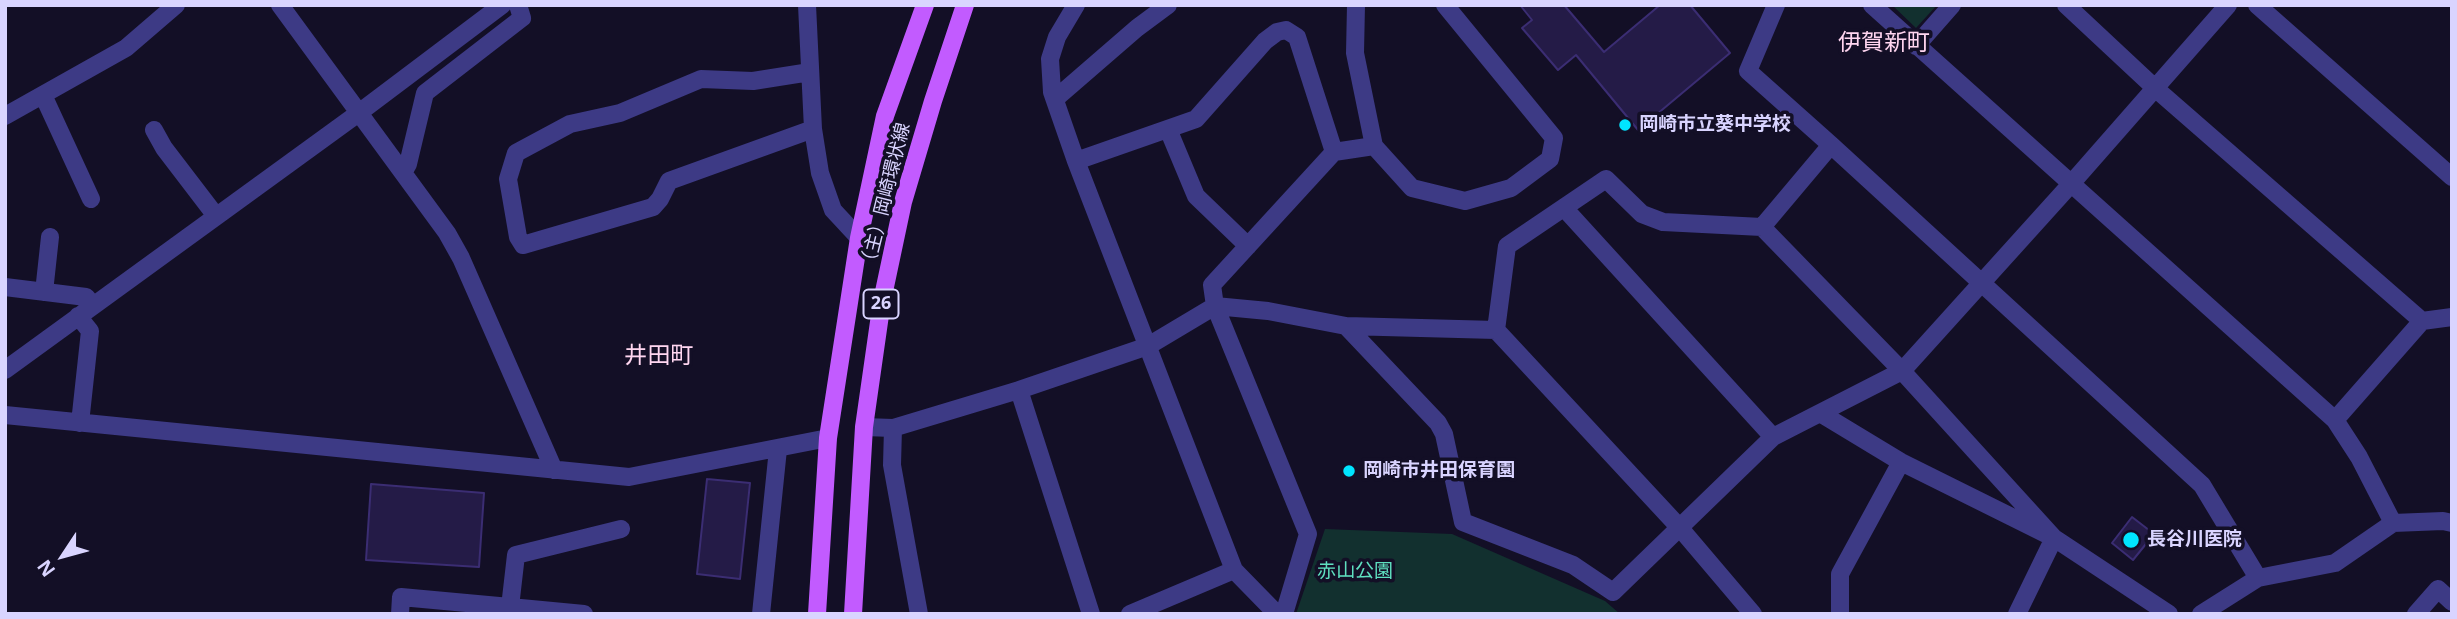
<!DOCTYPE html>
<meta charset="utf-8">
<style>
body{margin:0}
#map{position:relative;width:2457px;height:619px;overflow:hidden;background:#130f26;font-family:"Noto Sans",sans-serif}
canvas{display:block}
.frame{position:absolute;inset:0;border:7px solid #d9d4ff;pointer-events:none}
.north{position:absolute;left:28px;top:521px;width:70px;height:70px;-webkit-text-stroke:5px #130f26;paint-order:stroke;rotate:234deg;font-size:19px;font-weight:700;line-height:28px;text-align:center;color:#d9d4ff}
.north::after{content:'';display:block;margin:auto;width:24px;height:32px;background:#d9d4ff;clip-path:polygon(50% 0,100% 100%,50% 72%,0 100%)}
</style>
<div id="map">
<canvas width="2457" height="619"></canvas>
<div class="frame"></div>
<div class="north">N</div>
</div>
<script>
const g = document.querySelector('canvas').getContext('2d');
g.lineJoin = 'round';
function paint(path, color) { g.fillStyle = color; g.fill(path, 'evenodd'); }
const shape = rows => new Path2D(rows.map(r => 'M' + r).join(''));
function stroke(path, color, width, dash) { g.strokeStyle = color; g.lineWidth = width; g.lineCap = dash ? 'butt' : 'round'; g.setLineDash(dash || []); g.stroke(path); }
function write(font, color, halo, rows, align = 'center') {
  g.font = font + ' "Noto Sans","Noto Sans JP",sans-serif'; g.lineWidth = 7; g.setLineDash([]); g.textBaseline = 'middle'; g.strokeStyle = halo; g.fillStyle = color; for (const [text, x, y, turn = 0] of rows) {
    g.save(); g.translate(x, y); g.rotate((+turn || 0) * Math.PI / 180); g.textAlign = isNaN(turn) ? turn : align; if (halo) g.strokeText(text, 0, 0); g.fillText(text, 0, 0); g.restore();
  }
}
paint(shape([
 [1892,5,1937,5,1916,28],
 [1325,529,1452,534,1605,601,1620,614,1296,614]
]), '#12302f');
const building = shape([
 [1520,5,1564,5,1604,52,1660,5,1690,5,1730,53,1638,130,1576,55,1558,70,1522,28,1532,20,1520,5],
 [707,479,750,483,740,579,697,574,707,479],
 [371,484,484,493,479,567,366,560,371,484],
 [2132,517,2154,534,2133,560,2112,543,2132,517]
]);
paint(building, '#241b47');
stroke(building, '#3b2d73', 2);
stroke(shape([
 [280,5,447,233,461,258,554,470],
 [807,5,813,129,820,173,833,210,859,238],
 [1076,5,1057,37,1050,59,1052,92,1076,161,1234,570,1277,614],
 [1356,5,1355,53,1374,146,1412,188,1465,201,1511,188,1550,159,1554,138,1445,5],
 [1776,5,1748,71,1831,145,2202,485,2258,578],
 [1872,5,2335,420,2359,457,2393,523],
 [2066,5,2156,89,2422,321],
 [2257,5,2452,177],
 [1916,46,1952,5],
 [810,72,753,81,701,79,620,113,570,124,516,153,508,179,518,237,523,245,653,207,660,199,669,181,813,129],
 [43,95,91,199],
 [1055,99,1137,28,1168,5],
 [5,116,126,48,176,5],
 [1168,129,1196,196,1248,246],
 [154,130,164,148,216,216],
 [1076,161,1196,119,1265,41,1277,32,1286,30,1297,37,1334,152],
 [404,171,408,164,425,93,522,18,518,5],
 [1565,209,1773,437],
 [1762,227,1831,145],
 [5,287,86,297,93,305],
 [44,292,50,237],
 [78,316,90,331,80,423],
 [1346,326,1438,423,1444,434,1463,522,1573,565,1613,592,1773,437,1902,371,2070,185,2228,5],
 [1496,330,1507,246,1606,179,1642,214,1663,222,1762,227,1902,371,2054,538],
 [5,370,360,112,502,5],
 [1019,390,1091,614],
 [1820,413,1901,462,2054,538,2169,614],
 [5,415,629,477,828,438],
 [2335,420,2422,321,2452,317],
 [864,427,893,428,1019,390,1148,346,1215,306,1268,311,1346,326,1496,330,1680,528,1753,614],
 [893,428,892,465,919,614],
 [510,607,584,614],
 [400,614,401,597,510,607,516,555,621,529],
 [761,614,778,449],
 [1130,614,1234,570],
 [1284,614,1308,534,1215,306,1212,285,1334,152,1374,146],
 [1840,614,1840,574,1901,462],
 [2017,614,2054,538],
 [2201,614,2258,578,2335,563,2393,523,2443,521,2452,523],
 [2416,614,2438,589,2452,602]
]), '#3d3a85', 18);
stroke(shape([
 [817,614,828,438,859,238,885,116,925,5],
 [853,614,864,427,882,301,903,202,933,101,965,5]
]), '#c25bff', 18);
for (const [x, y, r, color] of [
 [1625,125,7,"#00e5ff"],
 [1349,471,7,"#00e5ff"],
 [2131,540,9,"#00e5ff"]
]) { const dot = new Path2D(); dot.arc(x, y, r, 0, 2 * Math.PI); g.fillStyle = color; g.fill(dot); stroke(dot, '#130f26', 2.5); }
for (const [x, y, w] of [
 [881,304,35]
]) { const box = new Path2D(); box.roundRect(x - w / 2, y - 14.5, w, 29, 5); g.fillStyle = '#130f26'; g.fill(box); stroke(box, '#d9d4ff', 2); }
write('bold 18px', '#d9d4ff', null, [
 ["26",881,304]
]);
write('bold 19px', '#d9d4ff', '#130f26', [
 ["岡崎市立葵中学校",1639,125],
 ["岡崎市井田保育園",1363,471],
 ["長谷川医院",2147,540]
], 'left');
write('19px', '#d9d4ff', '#130f26', [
 ["（主）岡崎環状線",886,197,-76]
]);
write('19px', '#5fe0c0', '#130f26', [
 ["赤山公園",1355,572]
]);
write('23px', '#ffd6f0', '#130f26', [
 ["伊賀新町",1884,43],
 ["井田町",659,356]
]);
</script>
